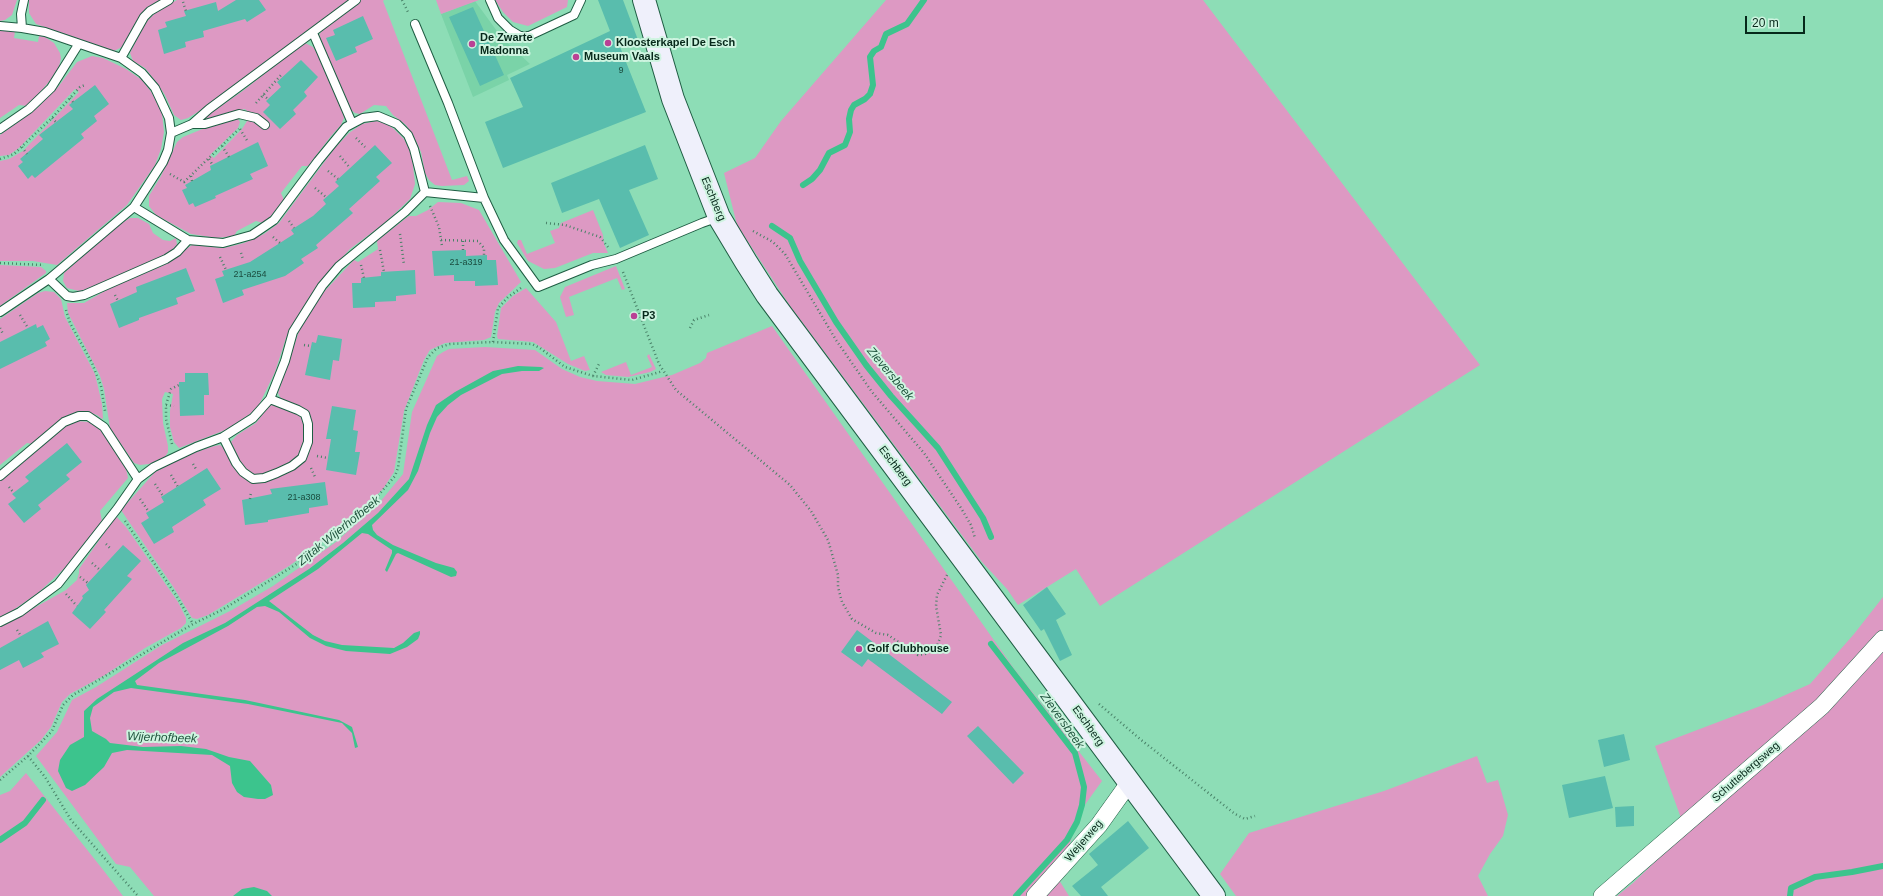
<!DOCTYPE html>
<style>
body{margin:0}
#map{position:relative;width:1883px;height:896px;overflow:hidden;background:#8dddb6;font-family:Arial,sans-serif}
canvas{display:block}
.scale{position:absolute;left:1745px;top:16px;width:60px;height:18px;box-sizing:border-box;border:2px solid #06281a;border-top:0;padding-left:5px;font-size:12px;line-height:14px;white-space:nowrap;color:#06281a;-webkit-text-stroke:3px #cef4e0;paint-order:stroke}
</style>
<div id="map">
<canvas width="1883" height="896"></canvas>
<div class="scale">20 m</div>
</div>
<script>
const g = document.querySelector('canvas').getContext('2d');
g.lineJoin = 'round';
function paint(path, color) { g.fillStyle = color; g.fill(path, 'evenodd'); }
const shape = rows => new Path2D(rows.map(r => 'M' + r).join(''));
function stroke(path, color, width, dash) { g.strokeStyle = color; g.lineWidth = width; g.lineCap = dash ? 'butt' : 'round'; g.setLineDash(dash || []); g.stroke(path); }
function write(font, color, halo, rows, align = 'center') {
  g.font = font + ' Arial,sans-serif'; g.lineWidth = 4; g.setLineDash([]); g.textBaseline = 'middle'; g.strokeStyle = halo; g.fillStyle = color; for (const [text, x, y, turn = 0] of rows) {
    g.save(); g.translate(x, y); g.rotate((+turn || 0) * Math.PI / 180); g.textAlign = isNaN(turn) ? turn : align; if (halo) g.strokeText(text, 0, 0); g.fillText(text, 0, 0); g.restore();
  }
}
paint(shape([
 [475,1,502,38,530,64,507,75,509,80,473,97,441,14]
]), '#7ad3a8');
paint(shape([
 [0,0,17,0,12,15,5,20,0,21],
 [29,0,161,0,151,6,122,47,114,51,36,24,29,13],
 [177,0,351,0,209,105,188,118,181,120,174,115,165,95,157,83,145,68,133,61,130,53,145,23,158,10],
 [361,0,384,0,383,1,452,180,467,176,469,181,464,185,442,186,435,185,429,180,425,173,421,152,414,137,406,125,393,115,386,106,374,105,360,114,355,113,350,109,319,35,323,29],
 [436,0,479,0,441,14],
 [495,0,568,0,567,7,528,26,513,22,503,12],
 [886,0,1203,0,1480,365,1100,606,1076,569,1018,605,1007,589,982,562,790,306,737,225,724,173,755,158,781,121],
 [0,31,15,31,14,38,38,42,39,36,45,37,54,43,60,53,61,58,58,71,37,96,27,106,19,105,0,118],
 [305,43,313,47,318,55,343,113,344,118,341,125,331,136,308,166,302,166,281,193,284,200,271,216,263,223,256,221,237,231,234,236,217,238,191,234,156,215,149,206,149,196,161,176,177,142,183,137,205,128,238,119,240,122,238,128,210,155,214,158,242,129,249,118,249,113,245,109,208,119,204,118,244,90,297,48],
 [92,56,103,58,126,69,142,80,152,93,162,113,164,132,161,149,155,165,127,205,57,265,33,261,0,261,0,161,9,159,23,151,79,92,75,89,19,148,9,155,0,156,0,135,37,108,58,87,77,62],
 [376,121,385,123,394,129,404,139,409,149,412,157,415,184,410,199,386,222,350,249,321,281,309,298,286,338,275,372,257,409,228,429,179,448,174,442,170,427,170,411,173,394,165,392,162,399,163,423,168,446,168,452,165,457,149,464,140,465,134,463,110,428,104,389,100,376,68,313,67,303,84,303,110,288,162,266,192,245,224,248,244,243,264,234,279,223,334,149,349,133,362,124],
 [438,202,461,203,479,210,521,282,499,303,495,312,491,337,484,340,445,343,430,350,424,360,404,411,394,472,383,489,359,513,332,535,289,566,208,615,197,619,192,618,174,588,121,510,155,472,188,455,214,446,220,445,224,448,240,474,248,480,262,482,272,479,299,466,306,458,306,411,299,406,286,402,281,399,278,393,300,328,320,296,352,262,354,260,358,262,378,249,377,241,401,222,409,216,416,216,428,210],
 [593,210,603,235,604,244,608,253,593,253,555,268,544,269,528,261,517,243,518,240,521,240,527,254,555,243,550,231,559,228,561,223],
 [130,218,138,218,149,224,153,233,163,240,170,241,176,238,177,245,169,253,113,279,84,290,79,291,67,288,63,281,64,273,117,226],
 [0,265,41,267,46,271,46,273,0,306],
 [616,266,625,289,622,290,617,278,569,297,574,315,566,317,560,297,565,287],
 [526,288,556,322,571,361,584,356,590,370,585,371,568,364,533,342,498,339,497,336,501,308,513,296],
 [45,291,54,292,61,299,65,317,95,374,102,404,103,418,102,419,97,415,83,411,68,415,32,444,27,443,0,465,0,319,38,293],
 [772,326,1015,670,1102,781,1079,813,1059,880,1069,896,154,896,130,867,116,864,36,756,57,732,72,700,96,687,162,645,232,610,273,586,336,542,380,502,403,474,412,412,437,356,443,352,449,349,485,347,535,350,562,369,580,377,597,381,635,384,672,375,700,363,706,358,707,353],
 [649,354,656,369,650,372,628,377,606,375,601,372,626,362,631,375,652,367,647,356],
 [272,405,296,412,299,414,304,424,304,441,300,454,293,461,275,471,260,475,252,474,243,467,231,442,237,435,256,423,269,406],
 [77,421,90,422,102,431,126,468,128,478,100,511,102,521,66,567,38,593,12,611,0,617,0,480,66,425],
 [116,516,126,527,178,602,186,618,186,623,181,628,145,648,105,675,70,694,62,702,51,727,41,740,0,777,0,627,66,590,77,580,79,573,79,569],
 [1883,597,1883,896,1617,896,1633,883,1686,832,1655,746,1763,705,1810,684,1854,634],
 [1477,756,1487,783,1498,780,1508,815,1503,836,1490,854,1478,876,1488,896,1236,896,1220,874,1249,833,1384,791],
 [26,773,104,871,123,896,0,896,0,795,10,791]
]), '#dd99c3');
paint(shape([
 [518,366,541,367,544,368,539,371,522,371,502,374,461,395,448,405,437,417,430,433,418,471,408,490,372,525,373,530,377,535,393,545,436,563,454,568,457,572,456,576,451,577,398,553,396,554,387,572,385,570,392,553,392,550,368,534,362,533,318,569,269,601,313,635,325,641,342,645,394,648,403,643,414,633,420,631,420,634,418,639,407,647,390,654,346,651,326,646,310,638,279,612,265,606,257,607,228,626,159,663,135,681,137,685,245,700,339,720,352,727,358,747,355,748,352,733,342,723,248,704,131,688,114,692,93,707,90,718,92,731,106,739,110,743,143,747,181,746,206,749,229,757,250,761,271,785,273,795,265,799,258,799,244,797,237,792,232,783,230,766,212,755,127,750,112,753,104,767,85,785,72,791,66,788,58,771,60,760,70,745,84,737,84,711,97,699,183,643,225,623,309,569,343,543,378,513,409,479,427,425,436,405,455,392,493,371],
 [254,887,267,891,272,896,233,896,242,889]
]), '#3cc48d');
stroke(shape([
 [803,185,812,179,820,170,829,153,845,145,850,132,849,119,851,110,854,105,865,99,870,94,873,85,870,57,874,51,881,47,886,34,907,24,924,0],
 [772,226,790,238,800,261,836,322,866,365,891,396,938,448,983,518,991,537],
 [991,644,1075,753,1084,787,1082,805,1077,822,1067,840,1016,896],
 [0,840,25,823,43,800],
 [1790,896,1791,888,1815,877,1852,872,1883,866]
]), '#3cc48d', 6);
paint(shape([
 [236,0,259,0,266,10,247,22,245,19,203,31,204,37,185,42,186,47,164,54,158,30,167,27,165,22,186,16,184,11,216,2,218,11],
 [598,0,623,0,638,40,620,47,646,112,503,168,485,122,523,107,510,78,610,31],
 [473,7,504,75,480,86,449,17],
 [363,16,373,39,355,47,357,52,336,61,326,38,335,35,333,30],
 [301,60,318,77,304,92,307,96,293,110,296,114,280,129,263,112,270,105,266,101,281,87,277,82],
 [95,85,109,104,94,116,97,121,81,134,84,138,35,178,32,175,28,179,18,166,23,162,20,159,43,139,39,135,73,109,69,105],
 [258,142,268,166,250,174,253,179,215,196,216,198,195,207,193,203,189,205,182,190,187,188,185,185,211,170,210,166],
 [375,145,392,163,376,177,380,181,349,209,353,213,316,245,318,248,301,259,304,263,285,276,242,290,244,295,223,303,215,279,224,276,222,271,250,262,294,234,291,230,313,216,326,204,323,200,339,186,335,182],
 [645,145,658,179,629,190,649,235,620,248,599,199,562,213,551,183],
 [466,250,466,256,487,255,487,260,496,260,498,285,475,286,475,281,454,281,454,275,434,276,432,251],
 [186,268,195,291,176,298,178,304,139,318,139,320,119,328,110,304,137,292,136,287],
 [415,270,416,294,396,296,396,301,375,302,375,307,353,308,352,283,361,283,361,278,381,276,381,272],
 [36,324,37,328,43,325,50,339,45,342,47,346,0,369,0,342],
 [318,335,342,339,339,361,333,360,330,380,305,375,312,342,316,343],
 [185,373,208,373,209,395,204,395,204,415,180,416,179,382,185,382],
 [332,406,356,410,353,430,358,431,355,452,360,452,356,475,326,470,331,439,326,439],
 [67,443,82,462,66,475,70,479,38,505,41,509,24,523,8,504,16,498,12,494,29,481,25,477],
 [207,468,221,489,203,500,206,505,172,527,174,532,154,544,141,523,149,518,146,513,164,502,161,497],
 [325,482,328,505,309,508,309,513,268,520,268,522,245,525,242,500,272,494,270,489],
 [123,545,141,561,127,576,132,579,104,610,106,612,90,629,72,613,83,598,82,596,89,590,86,585],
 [1047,587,1066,614,1056,620,1072,655,1060,661,1044,629,1041,631,1023,605],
 [48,621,59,644,41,653,44,657,23,668,19,660,0,670,0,648],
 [857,630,952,702,942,714,868,659,862,667,841,652],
 [978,726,1024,773,1013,784,967,736],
 [1624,734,1630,760,1604,767,1598,740],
 [1605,776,1613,808,1569,818,1562,785],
 [1634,806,1634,826,1616,827,1615,807],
 [1128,821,1149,848,1101,887,1108,896,1081,896,1072,886,1098,865,1089,854]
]), '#59bdad');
const lane = shape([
 [490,0,498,18,510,30,520,36,529,36,574,15,581,0],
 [415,24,448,103,484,198],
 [0,26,22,28,45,32,121,58,142,73,155,88,169,118,171,133,168,150,163,162,134,207,49,279,0,312],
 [22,28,21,14,24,0],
 [313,33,352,123],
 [121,58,144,17,150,11,169,0],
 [192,124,205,124,239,114,256,118,265,125],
 [0,129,29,109,51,88,78,45],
 [171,133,192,124,209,109,356,0],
 [425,192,484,198,504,240,538,287,592,265,616,259,702,223,719,217],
 [49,279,67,296,73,297,84,295,166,259,177,252,188,240],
 [223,437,236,463,243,472,253,479,264,478,277,473,292,466,302,458,308,442,308,424,305,414,298,410,270,399],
 [0,476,64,422,79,416,88,416,104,427,138,479],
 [0,622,20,612,58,584,117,509,138,479,154,467,196,447,223,437,253,418,270,399,285,361,293,332,322,286,339,266,405,212,425,192,414,149,408,135,397,124,378,116,363,118,346,127,318,161,274,220,252,235,223,243,188,240,134,207]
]);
const street = shape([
 [1035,896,1099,825,1129,783],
 [1602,896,1822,706,1883,639]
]);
const secondary = shape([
 [644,0,673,99,719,217,746,262,767,295,1214,896]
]);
stroke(lane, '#1f5d43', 10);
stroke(street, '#1f5d43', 18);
stroke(secondary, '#1f5d43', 24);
stroke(shape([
 [402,0,408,12],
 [183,2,186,11],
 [263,95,268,99],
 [70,98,73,102],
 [256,103,282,74],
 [52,118,56,122],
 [240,129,248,142],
 [356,138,365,147],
 [222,146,229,157],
 [22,147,27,154],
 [340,156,350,168],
 [0,159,14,154,52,118,80,87,85,85],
 [209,159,212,164],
 [328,171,338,179],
 [170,174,184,182,239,129],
 [191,176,192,181],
 [315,188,326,197],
 [430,206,439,227,442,246],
 [289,221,294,228],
 [546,223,565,225,600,237,608,247],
 [753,231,773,242,785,254,836,340,872,392,924,453,961,508,971,525,975,538],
 [400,234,404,265],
 [273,237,280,243],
 [441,240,478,241,484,248,484,255],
 [380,250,384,272],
 [463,250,463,240],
 [241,253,243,259],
 [220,257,226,270],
 [0,263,44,265],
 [361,265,364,278],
 [623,272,659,364,676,390,790,485,811,511,828,540,838,575,838,587,842,602,852,619,876,633,888,635,918,655,925,654,937,646,941,635,936,606,937,595,948,573],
 [115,295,118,301],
 [66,310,70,323,92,363,101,386,105,411],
 [20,315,28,328],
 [0,328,3,334],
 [690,328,694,320,709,315],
 [493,342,498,308,508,297,521,288],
 [304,345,311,346],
 [593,376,600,362],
 [166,405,174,406],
 [172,444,166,419,166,405,171,389,179,385],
 [317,456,328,458],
 [193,464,196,469],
 [311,468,315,477],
 [171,475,178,487],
 [155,484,163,496],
 [9,487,14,493],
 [140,499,149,512],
 [250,499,251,492],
 [125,521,176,595,193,624],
 [106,544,111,549],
 [92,563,100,570],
 [80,577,88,583],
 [66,594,77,606],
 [17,630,21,636],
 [1099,704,1140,739,1235,814,1245,819,1255,816],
 [28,756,45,777,71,820,138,896],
 [0,780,28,756,52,731,63,705,73,695,193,624,222,610,308,557,369,506,395,476,398,468,406,409,428,357,437,348,450,344,493,342,532,344,540,348,565,367,593,376,632,380,663,371]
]), '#498268', 2.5, [1, 3]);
stroke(lane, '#fff', 8);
stroke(street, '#fff', 17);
stroke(secondary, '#eff0fb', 22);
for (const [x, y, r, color] of [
 [608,43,4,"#ba4195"],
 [472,44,4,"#ba4195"],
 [576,57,4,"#ba4195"],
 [634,316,4,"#ba4195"],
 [859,649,4,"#ba4195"]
]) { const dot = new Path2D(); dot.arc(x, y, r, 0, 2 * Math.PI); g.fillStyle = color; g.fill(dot); stroke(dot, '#cef4e0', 1.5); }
write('9px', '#1b4d3f', null, [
 ["9",621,71],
 ["21-a319",466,263],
 ["21-a254",250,275],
 ["21-a308",304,498]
]);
write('bold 11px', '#06281a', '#cef4e0', [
 ["De Zwarte",480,38],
 ["Madonna",480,51],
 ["Kloosterkapel De Esch",616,43],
 ["Museum Vaals",584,57],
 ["P3",642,316],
 ["Golf Clubhouse",867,649]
], 'left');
write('11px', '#06281a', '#cef4e0', [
 ["Eschberg",713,199,67],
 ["Eschberg",895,466,53],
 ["Eschberg",1088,726,54],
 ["Schuttebergsweg",1746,772,-41],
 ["Weijerweg",1084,841,-49]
]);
write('italic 12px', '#21553e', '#cef4e0', [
 ["Zieversbeek",890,374,50],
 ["Zijtak Wijerhofbeek",339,531,-39],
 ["Zieversbeek",1062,721,54],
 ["Wijerhofbeek",162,738,2]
]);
</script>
